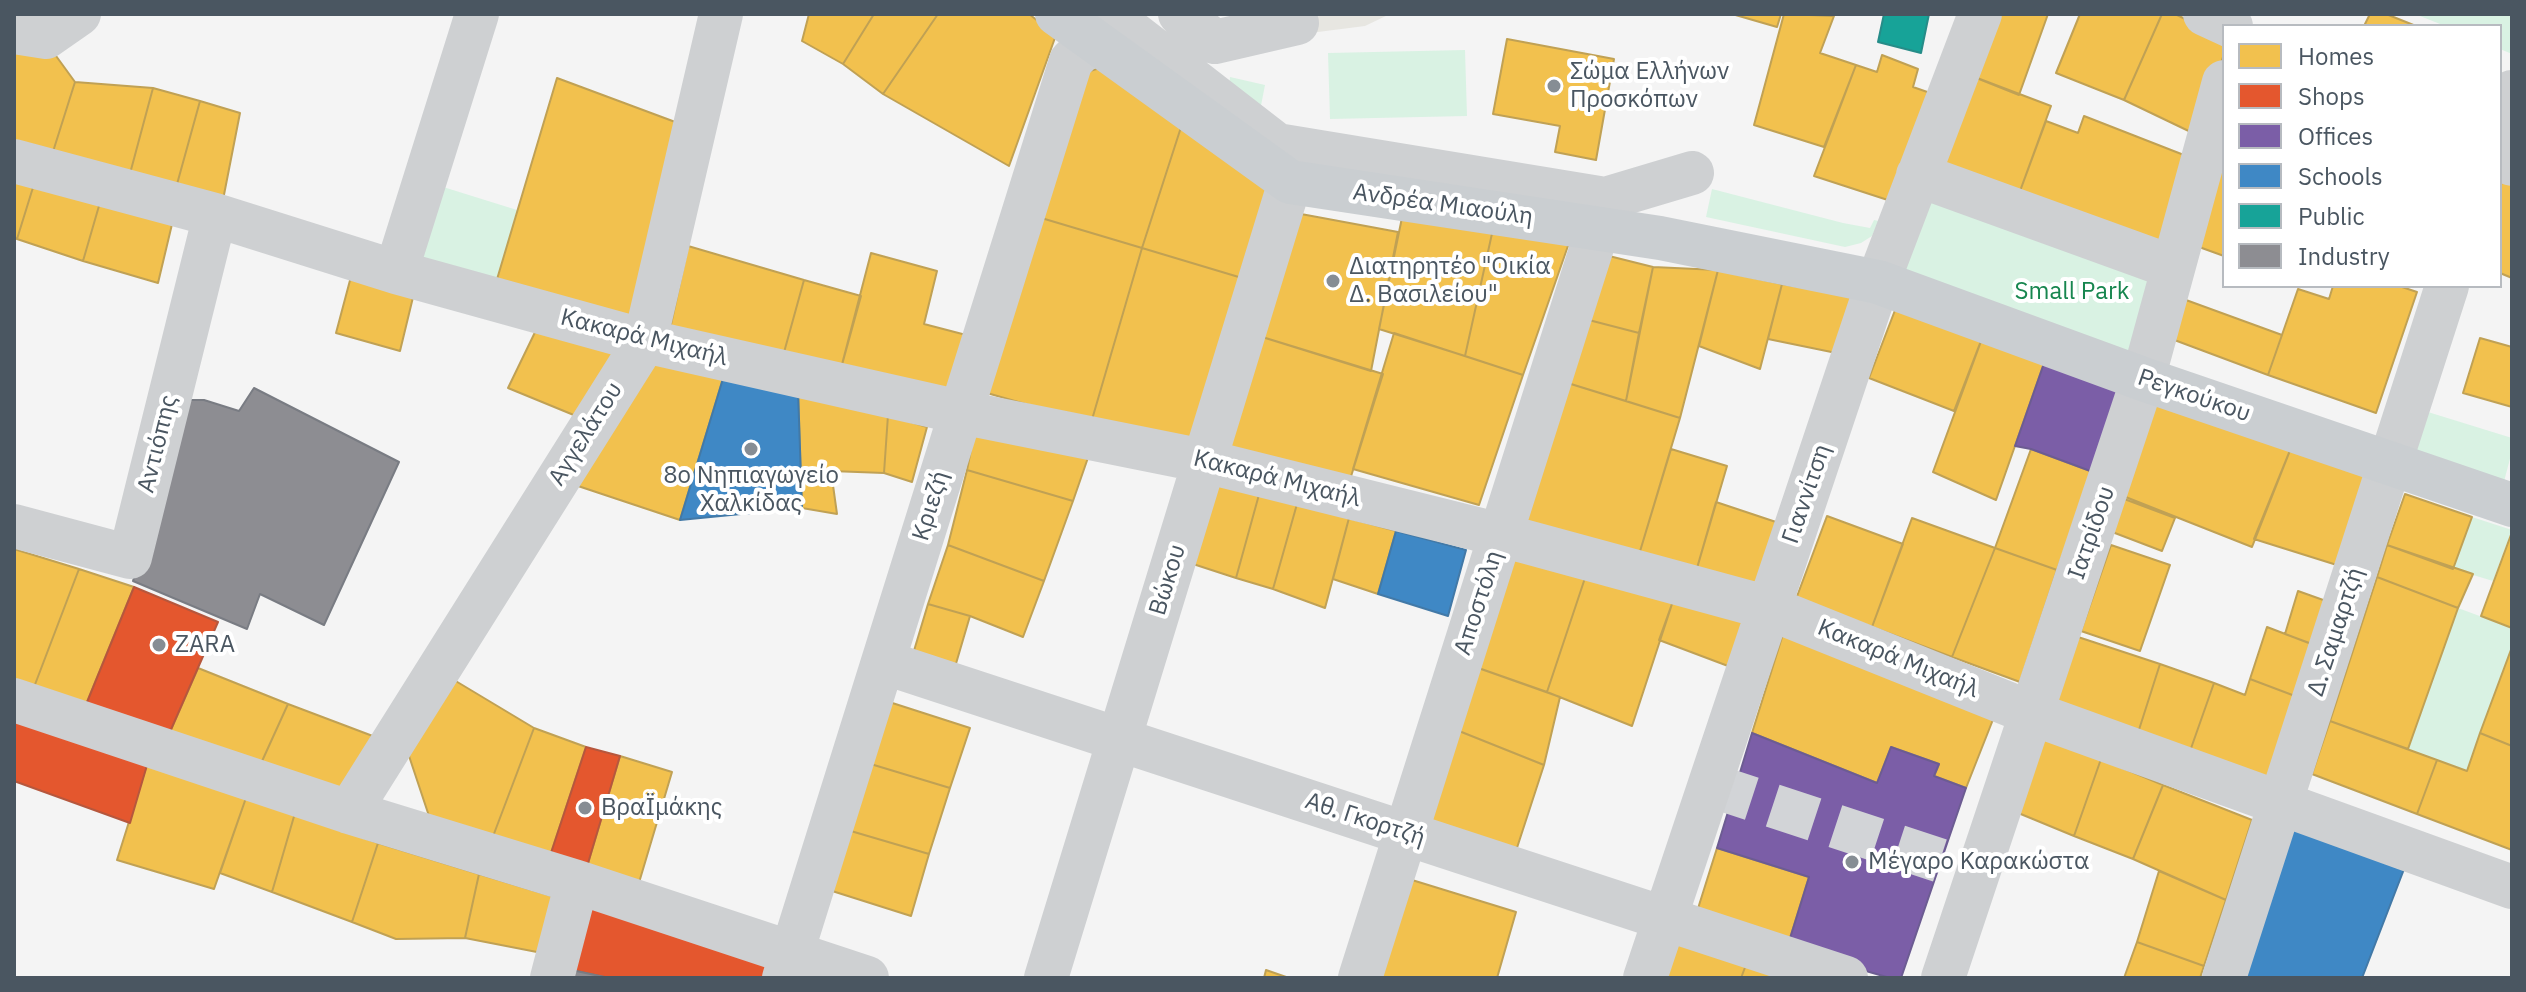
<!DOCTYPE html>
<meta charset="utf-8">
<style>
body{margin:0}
#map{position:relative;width:2526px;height:992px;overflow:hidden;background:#f4f4f4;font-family:"IBM Plex Sans",sans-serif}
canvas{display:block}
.frame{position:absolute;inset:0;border:16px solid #4a5661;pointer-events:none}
.legend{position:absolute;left:2222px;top:24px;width:280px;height:264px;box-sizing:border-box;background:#fff;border:2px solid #b7bbc0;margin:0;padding:10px 14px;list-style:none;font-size:24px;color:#4a5661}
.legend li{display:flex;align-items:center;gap:16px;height:40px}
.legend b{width:40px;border:2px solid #b7bbc0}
</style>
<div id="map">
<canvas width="2526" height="992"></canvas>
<div class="frame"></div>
<ul class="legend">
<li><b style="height:22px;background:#f2c14e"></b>Homes</li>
<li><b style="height:22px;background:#e4572e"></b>Shops</li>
<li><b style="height:22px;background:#7b5ea7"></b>Offices</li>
<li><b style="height:22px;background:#3f88c5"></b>Schools</li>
<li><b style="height:22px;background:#17a398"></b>Public</li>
<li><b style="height:22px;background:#8d8d92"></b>Industry</li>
</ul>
</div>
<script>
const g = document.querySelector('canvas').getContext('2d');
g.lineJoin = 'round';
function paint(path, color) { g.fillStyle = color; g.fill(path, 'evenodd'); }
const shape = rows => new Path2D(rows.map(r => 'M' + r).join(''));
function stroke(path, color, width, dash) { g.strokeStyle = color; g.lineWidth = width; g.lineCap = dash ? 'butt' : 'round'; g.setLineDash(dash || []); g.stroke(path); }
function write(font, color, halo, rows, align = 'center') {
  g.font = font + ' "IBM Plex Sans",sans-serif'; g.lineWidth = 8; g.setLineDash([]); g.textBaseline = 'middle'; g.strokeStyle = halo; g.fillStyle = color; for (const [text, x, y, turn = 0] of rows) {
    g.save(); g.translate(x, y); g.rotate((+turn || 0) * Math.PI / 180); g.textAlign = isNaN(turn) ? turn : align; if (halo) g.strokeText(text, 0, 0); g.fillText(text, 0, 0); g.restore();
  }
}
paint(shape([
 [2415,14,2512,14,2512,54,2500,49,2500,26,2445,26],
 [1465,50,1467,116,1330,119,1328,53],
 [1230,77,1265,85,1258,121,1229,88],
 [1918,175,2172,267,2143,379,1878,282],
 [424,181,517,210,492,298,396,272],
 [1712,189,1843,223,1870,228,1874,220,1879,221,1872,236,1861,243,1845,247,1706,217],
 [2415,408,2512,438,2512,451,2501,493,2396,458],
 [2472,517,2512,530,2493,581,2453,569],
 [2458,608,2512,628,2512,647,2467,771,2408,749]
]), '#d9f2e3');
paint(shape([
 [1307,14,1390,14,1365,26,1310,33]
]), '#e7e6e1');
const homes = shape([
 [809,14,874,14,843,64,802,41,809,14],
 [874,14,938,14,883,94,843,64,874,14],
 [938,14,1029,14,1056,35,1009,166,883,94,938,14],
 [1732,14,1781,14,1777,27,1732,14],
 [1784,14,1834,16,1820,53,1856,65,1824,147,1754,125,1784,14],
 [1987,14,2048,14,2019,95,1964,73,1987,14],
 [2080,14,2162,14,2124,100,2056,73,2080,14],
 [2162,14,2175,14,2224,38,2224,54,2197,135,2124,100,2162,14],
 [2370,14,2386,14,2416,26,2364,26,2370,14],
 [1507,39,1614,59,1596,160,1555,152,1560,126,1493,114,1507,39],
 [14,42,51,49,75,82,51,158,14,148,14,42],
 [1882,55,1918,69,1913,87,1933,94,1897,203,1814,176,1856,65,1877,72,1882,55],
 [1110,65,1183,121,1142,248,1038,217,1080,74,1110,65],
 [1964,73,2051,106,2016,202,1928,170,1964,73],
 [557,78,686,126,634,320,495,286,557,78],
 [75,82,153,88,128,181,51,158,75,82],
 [153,88,200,101,174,195,128,181,153,88],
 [200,101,240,113,221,210,174,195,200,101],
 [2084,116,2189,157,2159,254,2016,202,2046,121,2078,133,2084,116],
 [1183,121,1266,190,1242,278,1142,248,1183,121],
 [2224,143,2224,256,2188,243,2224,143],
 [2507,170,2512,171,2512,278,2500,273,2500,187,2507,170],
 [14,176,35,181,17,239,14,238,14,176],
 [35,181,101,199,83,261,17,239,35,181],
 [101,199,173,220,158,283,83,261,101,199],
 [1404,208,1493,229,1465,356,1379,329,1404,208],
 [1301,214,1398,232,1371,371,1259,336,1301,214],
 [1038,217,1142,248,1091,423,987,393,1038,217],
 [1493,229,1569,243,1523,375,1465,356,1493,229],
 [688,246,804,280,783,356,670,329,688,246],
 [1142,248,1242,278,1189,451,1091,423,1142,248],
 [871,253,937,271,924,324,970,336,952,402,840,372,871,253],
 [1601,254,1653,267,1639,333,1581,318,1601,254],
 [1653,267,1718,270,1680,418,1626,401,1653,267],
 [353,269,415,289,400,351,336,333,353,269],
 [1718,270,1782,284,1760,369,1699,346,1718,270],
 [804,280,861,296,840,372,783,356,804,280],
 [1782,284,1860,297,1846,355,1768,339,1782,284],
 [2333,286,2399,286,2417,292,2376,413,2268,375,2298,289,2329,299,2333,286],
 [1902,292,1987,325,1954,411,1869,378,1902,292],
 [2175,296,2282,335,2268,375,2161,335,2175,296],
 [1581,318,1639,333,1626,401,1558,380,1581,318],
 [539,324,616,351,581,418,508,388,539,324],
 [1987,325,2049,349,1996,500,1933,472,1987,325],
 [1394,333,1523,375,1479,505,1353,469,1394,333],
 [1259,336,1383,374,1348,486,1228,455,1259,336],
 [2480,338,2512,347,2512,407,2463,393,2480,338],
 [653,354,725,372,680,520,572,484,653,354],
 [1558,380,1680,418,1638,558,1515,521,1558,380],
 [798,390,888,415,884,473,831,471,837,514,802,508,798,390],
 [2158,390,2293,443,2252,547,2118,494,2158,390],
 [888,415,927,427,912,482,884,473,888,415],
 [976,424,1091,449,1073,501,967,470,976,424],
 [2293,443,2369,469,2340,566,2254,539,2293,443],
 [1671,449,1727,466,1695,575,1638,558,1671,449],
 [2031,449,2093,472,2057,570,1995,548,2031,449],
 [967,470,1073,501,1044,581,948,545,967,470],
 [1217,477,1260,491,1236,578,1190,563,1217,477],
 [1260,491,1297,504,1273,589,1236,578,1260,491],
 [2405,494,2472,517,2453,569,2387,545,2405,494],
 [2119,497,2175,518,2162,551,2107,530,2119,497],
 [1716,502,1782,524,1761,594,1695,575,1716,502],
 [1297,504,1349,518,1325,608,1273,589,1297,504],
 [1827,516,1903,544,1872,627,1796,599,1827,516],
 [1349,518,1396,531,1378,594,1333,579,1349,518],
 [1912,518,1995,548,1952,657,1872,627,1912,518],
 [2512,532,2512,628,2481,616,2512,532],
 [948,545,1044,581,1023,637,970,616,928,604,948,545],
 [2111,545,2170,565,2140,651,2081,631,2111,545],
 [2387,545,2473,574,2458,608,2377,577,2387,545],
 [1995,548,2057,570,2020,682,1952,657,1995,548],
 [14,549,79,569,31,695,14,690,14,549],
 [1504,556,1586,575,1547,692,1467,664,1504,556],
 [79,569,134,587,83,712,31,695,79,569],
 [1586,575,1673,601,1632,726,1547,692,1586,575],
 [2377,577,2458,608,2408,749,2330,721,2377,577],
 [2298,591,2326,601,2312,644,2285,634,2298,591],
 [1673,601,1751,624,1736,669,1659,640,1673,601],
 [928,604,970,616,955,667,913,654,928,604],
 [2267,627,2314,645,2295,696,2250,679,2267,627],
 [1783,634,1994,717,1966,788,1934,776,1939,764,1891,747,1877,783,1752,733,1783,634],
 [2075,636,2160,664,2137,736,2052,708,2075,636],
 [2512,647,2512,746,2480,733,2512,647],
 [1467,664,1560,697,1544,765,1454,729,1467,664],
 [2160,664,2214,683,2189,754,2137,736,2160,664],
 [198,668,288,704,258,770,166,741,198,668],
 [449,677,534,728,492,839,431,822,404,741,449,677],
 [2250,679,2295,696,2267,779,2189,754,2214,683,2245,695,2250,679],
 [883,700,970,728,950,788,864,762,883,700],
 [288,704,378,738,337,792,258,770,288,704],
 [2330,721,2437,760,2417,814,2312,774,2330,721],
 [534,728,586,747,549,859,492,839,534,728],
 [1454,729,1544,765,1513,860,1420,830,1454,729],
 [2035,733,2101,759,2074,836,2011,810,2035,733],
 [2480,733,2512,746,2512,850,2417,814,2437,760,2467,771,2480,733],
 [150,755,247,795,214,889,117,860,150,755],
 [620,756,672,772,638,886,586,870,620,756],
 [2101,759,2163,785,2133,859,2074,836,2101,759],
 [864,762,950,788,929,854,844,829,864,762],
 [2163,785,2252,820,2226,900,2133,859,2163,785],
 [247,795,295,813,272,892,220,873,247,795],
 [295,813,378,843,352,922,272,892,295,813],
 [844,829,929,854,911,916,829,890,844,829],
 [378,843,479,874,465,938,396,939,352,922,378,843],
 [1717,848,1809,877,1787,948,1695,918,1717,848],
 [2159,871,2226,900,2204,966,2137,942,2159,871],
 [479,874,555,897,542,953,465,938,479,874],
 [1399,876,1516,912,1497,978,1367,978,1399,876],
 [1679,932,1749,957,1741,978,1663,978,1679,932],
 [2137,942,2204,966,2200,978,2124,978,2137,942],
 [1749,957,1806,978,1741,978,1749,957],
 [1266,970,1289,978,1264,978,1266,970]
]);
paint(homes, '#f2c14e');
stroke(homes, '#c0a154', 2);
const shops = shape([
 [134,587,218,622,166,741,83,712,134,587],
 [14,711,150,755,130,823,14,781,14,711],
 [586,747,620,756,586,870,549,859,586,747],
 [583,901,775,964,770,978,609,978,567,969,583,901]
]);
paint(shops, '#e4572e');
stroke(shops, '#b6573d', 2);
const offices = shape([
 [2049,349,2123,377,2093,472,2031,449,2015,446,2049,349],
 [1752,733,1877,783,1891,747,1939,764,1934,776,1966,788,1901,978,1890,978,1787,948,1809,877,1717,848,1752,733]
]);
paint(offices, '#7b5ea7');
stroke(offices, '#6c5c92', 2);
const schools = shape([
 [725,372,798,390,802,508,680,520,725,372],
 [1396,531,1466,550,1448,616,1378,594,1396,531],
 [2297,820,2406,864,2362,978,2242,978,2297,820]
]);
paint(schools, '#3f88c5');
stroke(schools, '#4279a7', 2);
const public = shape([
 [1884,14,1929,14,1921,53,1878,42,1884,14]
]);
paint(public, '#17a398');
stroke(public, '#268c88', 2);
const industry = shape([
 [254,388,399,462,324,625,260,594,247,629,133,581,186,400,204,400,239,411,254,388],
 [567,969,609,978,565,978,567,969]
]);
paint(industry, '#8d8d92');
stroke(industry, '#797c83', 2);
stroke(shape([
 [1710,785,1978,873]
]), '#d2d4d7', 44, [44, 22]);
stroke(shape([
 [1108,14,1277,145,1605,199,1692,173],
 [1180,14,1215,42],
 [2205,14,2231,26],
 [14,32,46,37,79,14],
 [1215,42,1297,23],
 [2500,125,2512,92],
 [2500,160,2512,164],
 [14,161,215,215,396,272,645,341,960,412,1204,461,1501,535,1769,608,2031,713,2512,887],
 [1918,175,2172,267],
 [396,272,477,14],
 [14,526,130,557,215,215],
 [883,662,1846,978],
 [14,700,349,812,577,882,867,978],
 [349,812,645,341,721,14],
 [552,978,577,882],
 [784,978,1071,61,1091,41],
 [1046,978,1290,182],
 [1360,978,1598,228],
 [1645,978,1878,282,1980,14],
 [1943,978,2143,379,2224,82],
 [2224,978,2447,286]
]), '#ced0d2', 44);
stroke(shape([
 [1057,14,1290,182,1660,238,1878,282,2143,379,2512,505]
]), '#caced1', 44);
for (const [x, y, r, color] of [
 [1554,86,8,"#868d94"],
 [1333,281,8,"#868d94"],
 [751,449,8,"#868d94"],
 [159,645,8,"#868d94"],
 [585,808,8,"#868d94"],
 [1852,862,8,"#868d94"]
]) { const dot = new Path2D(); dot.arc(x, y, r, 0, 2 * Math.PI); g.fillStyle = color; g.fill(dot); stroke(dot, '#fff', 3); }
write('24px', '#4a5661', '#fff', [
 ["Σώμα Ελλήνων",1570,72],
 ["Προσκόπων",1570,100],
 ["Διατηρητέο \"Οικία",1349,267],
 ["Δ. Βασιλείου\"",1349,295],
 ["8ο Νηπιαγωγείο",751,476,"center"],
 ["Χαλκίδας",751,504,"center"],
 ["ZARA",175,645],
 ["ΒραΪμάκης",601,808],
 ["Μέγαρο Καρακώστα",1868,862]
], 'left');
write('24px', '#4a5661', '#fff', [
 ["Ανδρέα Μιαούλη",1443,205,8],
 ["Κακαρά Μιχαήλ",644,338,14],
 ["Ρεγκούκου",2194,396,19],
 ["Αγγελάτου",586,434,-58],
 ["Αντιόπης",158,444,-76],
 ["Κακαρά Μιχαήλ",1277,479,14],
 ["Γιαννίτση",1807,494,-71],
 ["Κριεζή",931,506,-73],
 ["Ιατρίδου",2092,533,-71],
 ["Βώκου",1168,580,-73],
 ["Αποστόλη",1479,603,-72],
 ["Δ. Σαμαρτζή",2336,632,-72],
 ["Κακαρά Μιχαήλ",1898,659,22],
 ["Αθ. Γκορτζή",1365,820,18]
]);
write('24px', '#17864f', '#fff', [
 ["Small Park",2072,292]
]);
</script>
